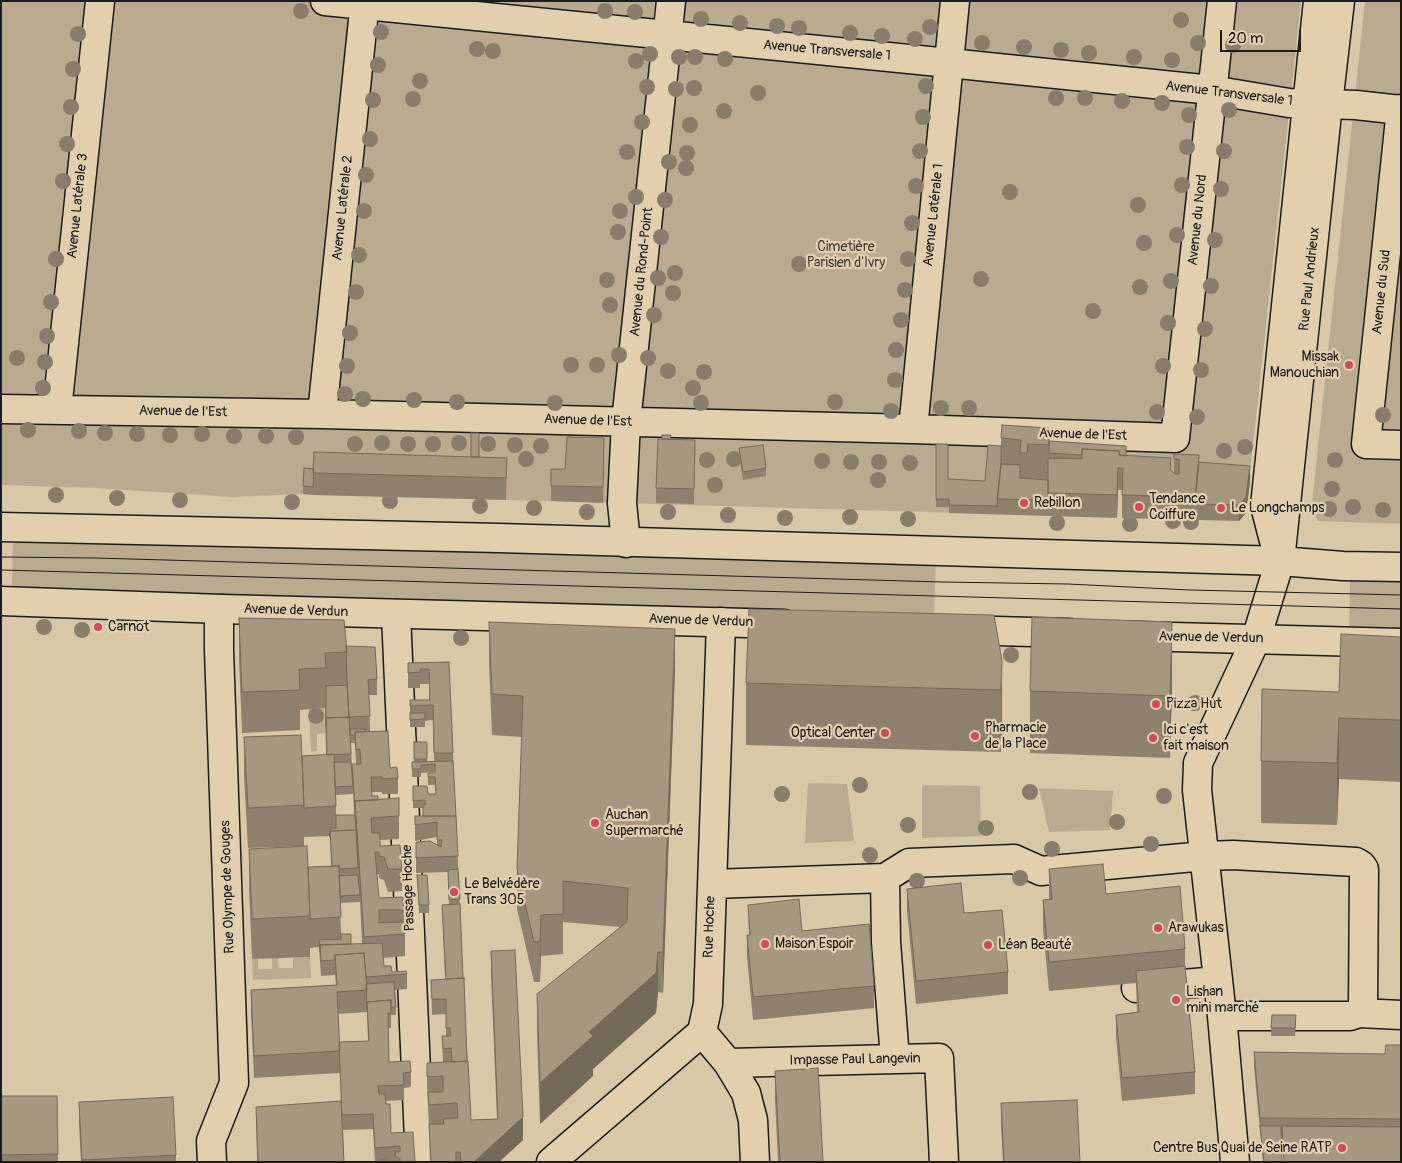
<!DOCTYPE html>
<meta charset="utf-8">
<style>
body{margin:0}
#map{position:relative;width:1402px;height:1163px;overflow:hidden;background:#d9c8a7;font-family:Pangolin,sans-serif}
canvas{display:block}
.frame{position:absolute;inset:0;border:2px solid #1c1c1c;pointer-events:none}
.scale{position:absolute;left:1220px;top:30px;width:81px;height:22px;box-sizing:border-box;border:2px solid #1c1c1c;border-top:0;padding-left:6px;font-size:15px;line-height:18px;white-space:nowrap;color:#1c1c1c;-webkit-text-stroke:4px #e1cfad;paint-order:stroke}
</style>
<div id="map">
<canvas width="1402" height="1163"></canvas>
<div class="frame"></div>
<div class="scale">20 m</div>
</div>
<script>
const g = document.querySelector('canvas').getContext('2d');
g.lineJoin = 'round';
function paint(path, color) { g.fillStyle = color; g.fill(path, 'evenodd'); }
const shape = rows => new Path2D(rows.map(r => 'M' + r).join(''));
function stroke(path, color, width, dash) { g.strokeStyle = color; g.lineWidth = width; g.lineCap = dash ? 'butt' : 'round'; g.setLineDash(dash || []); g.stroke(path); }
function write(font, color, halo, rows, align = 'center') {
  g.font = font + ' Pangolin,sans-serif'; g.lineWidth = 4.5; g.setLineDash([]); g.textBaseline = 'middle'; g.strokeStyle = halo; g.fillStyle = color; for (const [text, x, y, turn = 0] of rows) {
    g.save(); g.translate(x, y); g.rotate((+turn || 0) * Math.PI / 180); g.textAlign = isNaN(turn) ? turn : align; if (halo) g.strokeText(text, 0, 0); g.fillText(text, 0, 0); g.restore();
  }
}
paint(shape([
 [1,1,1301,1,1249,481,1049,468,997,514,303,494,232,497,96,488,1,485],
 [1365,1,1401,1,1401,524,1319,521,1311,513],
 [13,535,936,560,934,617,12,590],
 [1350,580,1401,581,1401,631,1349,629],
 [324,708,326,733,317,734,317,751,311,752,309,709],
 [808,783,847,784,854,841,805,843],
 [922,785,980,786,981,836,922,838],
 [1039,788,1113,791,1110,830,1049,832],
 [310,957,311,978,253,980,252,959,258,959,258,969,272,969,272,958,278,958,279,968,293,968,293,958]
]), '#baab90');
const minor = shape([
 [325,1,949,63,1212,90,1289,103,1356,105,1401,110],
 [1401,109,1366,444,1401,445],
 [1,409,322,414,913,429,1175,438,1222,1],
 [57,410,100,1],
 [322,414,365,1],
 [913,429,955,1],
 [626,543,622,503,626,422,671,1],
 [1279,560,1265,506,1318,1],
 [396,614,420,1162],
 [885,878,886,942,895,1059],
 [712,884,885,878,909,863,1014,859,1041,871,1205,856,1233,855,1356,862,1361,865,1364,869,1363,1007,1359,1013,1350,1016,1222,1016],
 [1136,988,1218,981],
 [1359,1013,1401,1015],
 [702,1032,728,1063,746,1093,753,1120,755,1162],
 [728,1063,939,1058,944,1162],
 [212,1162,211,1141,234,1083,219,650,219,621,222,609],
 [551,1162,702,1032,708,1004,721,622],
 [1235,1162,1222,1016,1197,790,1198,763,1256,639]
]);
const major = shape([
 [1,527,499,538,1280,561,1343,566,1401,567],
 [1,601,222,609,784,624],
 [960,630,1069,633],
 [1135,636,1401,643],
 [1256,639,1280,561,1328,104,1340,1]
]);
stroke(minor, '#1c1c1c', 31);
stroke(major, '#1c1c1c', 31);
stroke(minor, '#e1cfad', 28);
stroke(major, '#e1cfad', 28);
stroke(shape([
 [1,557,95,558,942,582,1068,584,1190,590,1401,595],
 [1,570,1401,609]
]), '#1c1c1c', 1);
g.fillStyle = '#877d6a';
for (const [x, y] of [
 [301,11],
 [605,11],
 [635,12],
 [701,19],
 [1181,20],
 [740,23],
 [777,26],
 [930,27],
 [799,28],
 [381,32],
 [850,33],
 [78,34],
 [882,36],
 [915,39],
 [982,43],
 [1198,43],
 [1233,45],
 [1024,47],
 [477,49],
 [1061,50],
 [493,51],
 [1089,53],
 [650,54],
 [679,57],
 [695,57],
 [1134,57],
 [725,59],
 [1172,60],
 [636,61],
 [378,65],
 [73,69],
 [420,81],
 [926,86],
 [647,87],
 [694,88],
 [676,89],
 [758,93],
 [1056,98],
 [1085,98],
 [413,99],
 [373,100],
 [1122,101],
 [1162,103],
 [71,107],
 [1229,110],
 [724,111],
 [1189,115],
 [923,117],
 [642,122],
 [690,125],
 [370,139],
 [67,144],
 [1187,147],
 [920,151],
 [1224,151],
 [627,152],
 [687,153],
 [669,162],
 [686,168],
 [366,175],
 [63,181],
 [1182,185],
 [916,186],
 [1221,189],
 [1010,192],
 [636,197],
 [665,200],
 [1138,205],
 [364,211],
 [620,211],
 [912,223],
 [618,232],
 [1177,235],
 [661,237],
 [1215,240],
 [1144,243],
 [359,255],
 [56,259],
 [908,259],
 [799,264],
 [675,273],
 [658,278],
 [981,279],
 [607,280],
 [1171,281],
 [1211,286],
 [1140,287],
 [905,290],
 [356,292],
 [673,293],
 [51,302],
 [610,305],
 [1093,311],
 [654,315],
 [901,320],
 [1168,323],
 [1205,329],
 [350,333],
 [47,336],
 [896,350],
 [619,355],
 [17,358],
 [648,358],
 [45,362],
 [571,365],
 [597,365],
 [347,366],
 [1163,366],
 [1201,370],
 [668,371],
 [704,372],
 [895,380],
 [43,388],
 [693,388],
 [345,394],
 [363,399],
 [414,400],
 [457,402],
 [835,402],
 [555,403],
 [701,403],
 [941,408],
 [969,408],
 [891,411],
 [1157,412],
 [1383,415],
 [1197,417],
 [28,430],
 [79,431],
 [105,433],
 [137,434],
 [202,434],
 [170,435],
 [234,436],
 [266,436],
 [296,437],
 [382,443],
 [459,443],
 [355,444],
 [408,444],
 [433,444],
 [488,444],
 [515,445],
 [541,446],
 [1245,447],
 [1224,451],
 [526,459],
 [734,459],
 [707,460],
 [1335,460],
 [822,461],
 [851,462],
 [879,462],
 [910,463],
 [878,480],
 [715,485],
 [1332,489],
 [56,495],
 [117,498],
 [180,500],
 [390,501],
 [292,502],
 [480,506],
 [1353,507],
 [534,508],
 [1329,509],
 [1383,510],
 [587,512],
 [668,512],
 [728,515],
 [850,517],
 [785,518],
 [908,519],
 [1173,521],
 [1191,522],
 [1057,523],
 [1130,524],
 [44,627],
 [82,630],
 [461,638],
 [1011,655],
 [1195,703],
 [316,716],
 [860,785],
 [1030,792],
 [782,794],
 [1164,796],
 [1117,822],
 [908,825],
 [986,828],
 [1151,844],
 [1052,849],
 [870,855],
 [1020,878],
 [917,881]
]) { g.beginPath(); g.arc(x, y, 8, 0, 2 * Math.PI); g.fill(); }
paint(shape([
 [604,438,603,503,551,501,551,486,565,469],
 [1001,438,1049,441,1126,456,1171,470,1174,473,1174,454,1250,481,1246,513,1239,521,1122,518,1122,490,1118,490,1117,518,949,513,949,507,936,507,936,444,948,479,985,481,1001,446],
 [671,439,695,440,694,504,656,503,656,488],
 [739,448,766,468,766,476,743,480,739,456],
 [479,457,507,458,506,500,313,495,303,494,303,486,314,469],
 [239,618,346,646,377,679,377,695,369,695,370,731,365,731,390,768,398,778,398,794,382,794,382,792,372,792,372,796,378,800,399,816,399,839,380,840,380,846,402,869,402,891,388,892,384,880,379,878,379,874,377,874,379,898,404,910,405,934,405,956,383,958,384,966,392,972,407,974,407,989,395,990,396,1015,391,1015,391,1028,388,1028,389,1062,411,1072,411,1087,404,1088,404,1100,386,1101,391,1133,415,1162,375,1162,373,1129,343,1130,344,1162,257,1162,256,1107,341,1101,340,1072,340,1073,254,1078,251,1013,251,990,336,985,335,975,321,976,319,947,310,948,310,957,252,959,249,889,249,849,308,867,331,866,330,836,304,837,304,846,248,848,244,778,244,737,302,756,326,755,325,708,300,710,300,730,242,733,239,659],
 [351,743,355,743,356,764,352,775],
 [353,790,354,815,336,815,336,795,353,794],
 [360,901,362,944,351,944,341,934,340,903,360,902],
 [367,1012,368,1041,339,1042,338,1014],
 [489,622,675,669,663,993,658,992,656,1013,593,1069,593,1076,540,1124,537,1035,537,994,620,927,563,922,563,954,541,956,540,982,534,982,517,909,517,869,522,737,492,735,489,663],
 [1401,637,1401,782,1339,779,1337,825,1261,823,1261,761],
 [1002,661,1002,723,1001,752,746,745,746,683],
 [449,662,463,978,471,1120,497,1119,491,974,491,951,523,1140,499,1162,430,1162,429,1128,427,1086,427,1063,443,1062,442,1036,446,1036,446,1014,432,1015,431,980,445,979,442,905,449,904,448,872,416,873,416,842,437,845,437,837,415,841,415,816,423,816,423,808,413,808,413,786,428,794,436,794,435,785,428,785,428,773,435,773,435,772,421,773,421,777,412,777,412,762,414,761,414,742,427,742,427,761,434,761,433,720,425,721,425,727,410,727,410,700,429,700,429,684,420,684,420,688,408,688,408,663],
 [1172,684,1170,758,1030,753,1030,691],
 [1049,869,1106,894,1185,949,1185,967,1195,1072,1195,1094,1122,1101,1116,1037,1116,1015,1137,1012,1136,983,1049,991,1043,929,1043,900,1049,899],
 [417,875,429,905,429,913,419,913],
 [907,889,964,913,1008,972,1008,994,916,1004,907,911],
 [748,905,802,931,874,986,874,1008,753,1020,747,957,747,935,749,935],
 [1272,1015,1296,1023,1295,1036,1271,1036],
 [1401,1045,1401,1162,1282,1133,1282,1162,1263,1162,1254,1067,1254,1052,1385,1054],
 [775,1071,823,1162,778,1162,775,1100],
 [1,1096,57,1096,58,1162,1,1162],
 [79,1102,176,1155,176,1162,81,1162,79,1125],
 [1001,1103,1080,1162,1003,1162,1001,1126]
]), '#8e826e');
paint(shape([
 [1250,466,1250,481,1246,513,1239,521,1239,505],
 [1118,468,1118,490,1117,518,1117,495],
 [1172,622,1172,684,1170,758,1170,696],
 [675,629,675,669,663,993,663,952],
 [1002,661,1002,723,1001,752,1001,690],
 [1339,718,1339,779,1337,825,1337,763],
 [541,915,541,956,540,982],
 [658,952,658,992,656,1013,593,1069,593,1076,540,1124,540,1083,589,1032],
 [523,1117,523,1140,499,1162,474,1162]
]), '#746a5a');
const building = shape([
 [1002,425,1049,428,1049,445,1028,444,1027,453,1020,453,1021,440,1001,438,1002,425],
 [471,433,479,433,479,457,471,457,471,433],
 [662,435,671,435,670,439,662,439,662,435],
 [567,437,604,438,603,487,551,486,551,469,565,469,567,437],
 [658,439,695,440,694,489,656,488,658,439],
 [1049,441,1126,446,1126,456,1119,455,1119,451,1082,449,1082,455,1049,453,1049,441],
 [936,444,948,444,948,479,985,481,988,445,1001,446,1001,464,997,506,949,505,949,499,936,499,936,444],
 [763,445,766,468,743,472,739,448,763,445],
 [1082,449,1119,451,1119,455,1171,458,1170,469,1175,474,1179,474,1179,459,1174,459,1174,454,1199,455,1195,497,1122,495,1123,468,1118,468,1117,495,1048,493,1048,458,1082,459,1082,449],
 [314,452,507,458,506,478,313,473,314,452],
 [1199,462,1250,466,1246,497,1239,505,1195,504,1199,462],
 [1001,464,1020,465,1020,478,1048,480,1048,500,997,499,1001,464],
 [304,468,314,469,313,487,303,486,304,468],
 [749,609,994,615,1002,661,1001,690,746,683,749,609],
 [1032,617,1172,622,1170,696,1030,691,1032,617],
 [239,618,344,620,347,652,325,653,326,668,299,669,300,690,242,692,239,618],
 [489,622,675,629,663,952,658,952,656,973,589,1032,593,1036,540,1083,537,994,627,922,628,888,563,881,563,914,541,915,540,941,534,942,517,869,523,696,492,694,489,622],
 [1341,634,1401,637,1401,720,1339,718,1337,763,1261,761,1262,689,1339,692,1341,634],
 [346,646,375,647,377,679,368,680,370,716,349,717,347,681,346,646],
 [449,662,453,753,434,753,433,705,410,706,410,700,430,700,429,669,420,669,420,672,408,673,408,663,449,662],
 [347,685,349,717,326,718,326,726,326,686,347,685],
 [410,713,425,713,425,719,410,720,410,713],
 [349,717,351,754,327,755,326,718,349,717],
 [350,729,365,729,365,732,355,732,355,735,350,735,350,729],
 [388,731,390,768,397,767,398,778,382,779,382,777,371,777,372,796,378,796,378,800,355,801,355,807,352,764,361,764,360,749,356,750,355,732,388,731],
 [301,735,304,805,248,808,244,737,301,735],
 [414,742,427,742,427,759,414,759,414,742],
 [334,754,336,806,304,808,302,756,334,754],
 [453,761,456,816,423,816,423,805,425,805,425,800,413,801,413,786,427,786,428,794,436,794,435,777,428,777,428,773,435,773,435,764,421,765,421,769,412,769,412,762,453,761],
 [334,762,351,762,353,786,335,787,334,762],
 [399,798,399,816,371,818,372,833,380,833,380,846,400,845,402,869,388,869,384,857,379,856,379,852,375,852,379,898,403,897,404,910,379,910,379,923,405,922,405,934,364,937,355,801,399,798],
 [336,815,355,815,356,830,330,831,330,838,330,828,336,828,336,815],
 [415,816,456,816,458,856,416,858,416,842,430,841,441,847,442,840,437,840,437,822,415,825,415,816],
 [356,830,358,868,339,869,339,866,332,866,330,831,356,830],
 [307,846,310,916,252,919,249,849,307,846],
 [1103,864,1106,894,1180,886,1185,949,1049,962,1043,900,1052,899,1049,869,1103,864],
 [339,866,341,917,310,919,308,867,339,866],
 [458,869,460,899,449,900,448,870,458,869],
 [358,875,360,895,340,896,339,876,358,875],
 [417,875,427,875,429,905,419,905,417,875],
 [961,883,964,913,1002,910,1008,972,916,981,907,889,961,883],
 [799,899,802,931,869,924,874,986,753,997,747,935,750,935,748,905,799,899],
 [460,904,463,978,446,979,442,905,460,904],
 [341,934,351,934,351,944,320,945,320,952,319,940,341,939,341,934],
 [382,943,384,966,391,966,392,972,406,971,407,974,366,977,364,953,335,955,335,960,321,961,320,945,382,943],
 [515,950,523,1117,474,1162,461,1162,460,1152,456,1152,456,1162,431,1162,429,1124,444,1124,443,1119,458,1118,457,1103,429,1105,428,1092,443,1092,443,1076,427,1077,427,1063,468,1061,471,1120,498,1119,491,951,515,950],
 [364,953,367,990,337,992,340,1051,254,1056,251,990,337,985,335,955,364,953],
 [1185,966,1195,1072,1122,1078,1116,1015,1139,1012,1136,971,1185,966],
 [464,978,467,1061,452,1062,451,1048,443,1049,442,1036,451,1036,450,1028,446,1028,446,999,432,999,431,980,464,978],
 [394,982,396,1007,391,1007,391,1000,367,1002,367,1009,366,984,394,982],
 [391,1000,391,1013,388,1013,389,1062,410,1061,411,1072,403,1073,404,1085,378,1086,379,1094,385,1094,386,1104,390,1104,391,1133,413,1132,415,1162,400,1162,400,1159,396,1157,395,1152,400,1152,400,1146,375,1148,373,1114,342,1115,339,1042,369,1041,367,1002,391,1000],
 [1272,1015,1296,1015,1295,1028,1271,1028,1272,1015],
 [1386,1045,1401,1045,1401,1119,1260,1118,1254,1052,1385,1054,1386,1045],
 [818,1068,823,1162,780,1162,775,1071,818,1068],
 [1,1096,57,1096,58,1154,1,1155,1,1096],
 [173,1097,176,1155,82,1160,79,1102,173,1097],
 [1077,1100,1080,1162,1004,1162,1001,1103,1077,1100],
 [341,1101,344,1162,258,1162,256,1107,341,1101],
 [1260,1126,1281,1126,1282,1162,1264,1162,1260,1126],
 [1282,1126,1401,1127,1401,1162,1284,1162,1282,1126],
 [382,1160,386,1160,386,1162,382,1162,382,1160]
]);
paint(building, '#a59780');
stroke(building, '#746a5a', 1);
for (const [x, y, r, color] of [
 [1349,365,5,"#d1495b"],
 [1024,503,5,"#d1495b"],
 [1139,507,5,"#d1495b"],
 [1221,508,5,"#d1495b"],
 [98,627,5,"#d1495b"],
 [1156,704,5,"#d1495b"],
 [885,733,5,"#d1495b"],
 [975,736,5,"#d1495b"],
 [1153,738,5,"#d1495b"],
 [595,823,5,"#d1495b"],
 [454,892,5,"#d1495b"],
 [1158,928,5,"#d1495b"],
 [765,944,5,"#d1495b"],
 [988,945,5,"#d1495b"],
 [1176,1000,5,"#d1495b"],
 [1342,1148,5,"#d1495b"]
]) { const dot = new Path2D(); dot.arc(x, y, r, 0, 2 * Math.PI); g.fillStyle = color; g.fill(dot); stroke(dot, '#e1cfad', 2); }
write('14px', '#1c1c1c', '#e1cfad', [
 ["Avenue Transversale 1",827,51,5],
 ["Avenue Transversale 1",1229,94,7],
 ["Avenue Latérale 3",78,206,-84],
 ["Avenue Latérale 2",343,208,-84],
 ["Avenue Latérale 1",934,215,-84],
 ["Avenue du Nord",1198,220,-84],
 ["Avenue du Rond-Point",642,272,-84],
 ["Rue Paul Andrieux",1310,279,-84],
 ["Avenue du Sud",1382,292,-84],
 ["Avenue de l'Est",183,412,1],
 ["Avenue de l'Est",588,421,2],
 ["Avenue de l'Est",1083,435,2],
 ["Avenue de Verdun",296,611,2],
 ["Avenue de Verdun",701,621,2],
 ["Avenue de Verdun",1211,638,1],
 ["Rue Olympe de Gouges",228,887,-92],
 ["Passage Hoche",409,888,-92],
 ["Rue Hoche",710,927,-88],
 ["Impasse Paul Langevin",855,1060,-1]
]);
write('14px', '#444039', '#e1cfad', [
 ["Cimetière",846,247],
 ["Parisien d'Ivry",846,263]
]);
write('14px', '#1c1c1c', '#e1cfad', [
 ["Missak",1339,357,"right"],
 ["Manouchian",1339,373,"right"],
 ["Tendance",1149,499],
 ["Coiffure",1149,515],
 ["Rebillon",1034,503],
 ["Le Longchamps",1231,508],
 ["Carnot",108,627],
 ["Pizza Hut",1166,704],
 ["Pharmacie",985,728],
 ["de la Place",985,744],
 ["Ici c'est",1163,730],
 ["fait maison",1163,746],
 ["Optical Center",875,733,"right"],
 ["Auchan",605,815],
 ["Supermarché",605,831],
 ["Le Belvédère",464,884],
 ["Trans 305",464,900],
 ["Arawukas",1168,928],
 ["Maison Espoir",775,944],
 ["Léan Beauté",998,945],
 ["Lishan",1186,992],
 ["mini marché",1186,1008],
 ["Centre Bus Quai de Seine RATP",1332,1148,"right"]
], 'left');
</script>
